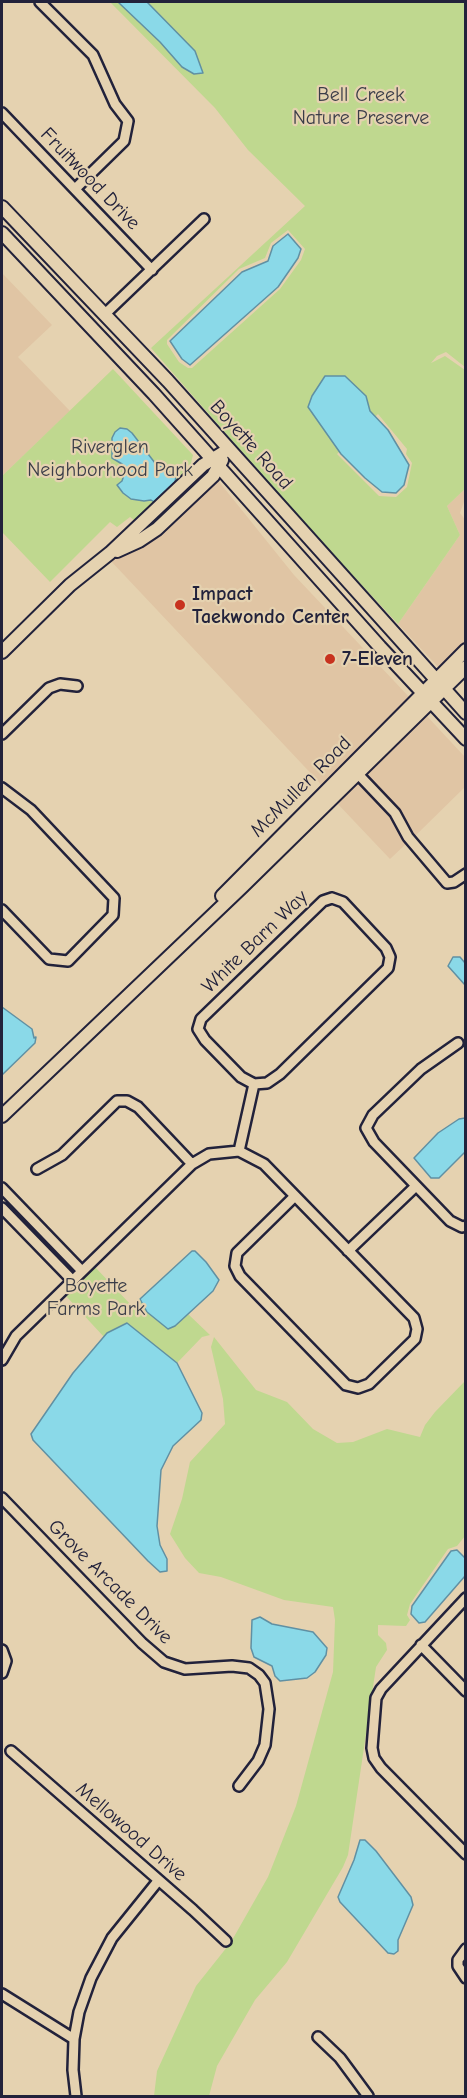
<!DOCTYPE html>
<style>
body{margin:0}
#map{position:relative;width:467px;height:2098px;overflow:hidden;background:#e5d2b0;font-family:"Comic Neue",sans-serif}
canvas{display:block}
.frame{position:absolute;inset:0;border:3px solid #22223b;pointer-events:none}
</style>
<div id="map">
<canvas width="467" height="2098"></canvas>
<div class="frame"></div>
</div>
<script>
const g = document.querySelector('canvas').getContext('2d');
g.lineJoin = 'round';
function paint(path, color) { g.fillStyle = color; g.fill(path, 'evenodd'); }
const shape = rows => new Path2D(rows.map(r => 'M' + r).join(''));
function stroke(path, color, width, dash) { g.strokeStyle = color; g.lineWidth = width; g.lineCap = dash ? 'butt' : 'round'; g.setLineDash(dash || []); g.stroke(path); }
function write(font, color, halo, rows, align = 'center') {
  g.font = font + ' "Comic Neue",sans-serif'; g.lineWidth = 4.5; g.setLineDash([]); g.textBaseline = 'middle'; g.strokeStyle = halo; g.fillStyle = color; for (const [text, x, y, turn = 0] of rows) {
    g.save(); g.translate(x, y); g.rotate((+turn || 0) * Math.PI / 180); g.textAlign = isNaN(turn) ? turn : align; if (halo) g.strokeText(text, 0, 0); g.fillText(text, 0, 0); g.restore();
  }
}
paint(shape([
 [2,273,52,325,18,357,70,411,2,476],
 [216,478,294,575,411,699,322,788,319,782,109,559],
 [465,489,465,499,460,513,466,521,465,645,441,670,398,624,460,535,447,506],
 [424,713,465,757,465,787,414,837,399,810,363,773],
 [357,779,392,816,407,843,390,859,335,801]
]), '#e0c5a4');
paint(shape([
 [110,2,465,2,465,367,446,352,437,356,431,363,445,356,465,370,465,489,447,506,460,535,398,624,305,524,151,348,305,206,248,150,215,108],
 [288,230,305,249,301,260,280,289,192,368,188,368,179,362,167,344,167,340,239,269,265,258,271,243],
 [378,414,407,449,406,454,412,463,407,487,396,497,379,496,337,454],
 [113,369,193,455,191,463,187,473,134,520,130,517,117,527,110,522,50,582,2,532,2,476],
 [95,1267,132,1306,140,1299,147,1312,175,1326,188,1314,210,1335,202,1337,177,1363,159,1350,107,1333,104,1337,66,1296],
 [214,1337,256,1390,287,1402,313,1429,337,1443,353,1442,387,1429,420,1437,425,1425,435,1412,465,1381,465,1536,457,1546,448,1549,410,1604,407,1615,410,1620,406,1626,378,1625,378,1635,386,1643,387,1650,376,1667,348,1855,343,1867,287,1962,255,2000,217,2066,209,2096,154,2096,157,2071,196,1986,231,1942,268,1877,296,1806,333,1672,335,1620,333,1607,284,1600,221,1577,199,1573,185,1558,170,1534,182,1499,190,1462,225,1424,223,1399,211,1347]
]), '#bfd88f');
const water = shape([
 [118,2,147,2,195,51,203,73,194,74,182,67,160,42,118,2],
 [288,234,301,249,298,258,278,287,190,365,182,359,170,341,242,272,268,261,273,246,288,234],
 [325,376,345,376,366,396,370,411,388,430,409,465,404,485,396,493,382,492,365,478,341,454,308,407,312,396,325,376],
 [120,428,127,429,132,433,155,463,176,476,175,482,154,502,151,500,144,501,131,499,123,493,117,485,122,481,125,472,122,464,112,458,112,438,115,432,120,428],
 [453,957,460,957,465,963,465,985,448,966,453,957],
 [2,1007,32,1029,34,1038,36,1037,35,1043,2,1075,2,1007],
 [465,1118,465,1152,439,1178,431,1178,414,1158,438,1133,459,1119,465,1118],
 [192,1251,195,1251,206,1262,219,1280,213,1291,175,1326,168,1329,147,1312,140,1299,192,1251],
 [127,1323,177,1363,202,1413,201,1420,173,1446,161,1470,157,1526,160,1545,167,1559,167,1571,160,1572,148,1561,33,1440,31,1434,73,1373,107,1333,127,1323],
 [457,1550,465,1558,465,1576,425,1622,419,1623,411,1614,412,1606,451,1551,457,1550],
 [260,1617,272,1624,313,1632,327,1648,326,1655,315,1672,307,1678,280,1681,275,1676,272,1666,254,1657,251,1648,252,1620,260,1617],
 [360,1840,365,1840,376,1851,411,1897,413,1905,398,1940,398,1951,394,1954,388,1953,340,1902,338,1897,354,1860,360,1840]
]);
paint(water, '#8ad9e8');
stroke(water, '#6090a3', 1.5);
const street = shape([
 [40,2,93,55,115,104,128,121,124,141,75,189],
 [2,113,152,270],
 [105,314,204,219],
 [2,734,49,688,60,684,77,686],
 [357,773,395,813,408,837,447,883,454,882,466,874],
 [2,788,31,810,114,898,113,915,68,961,49,959,2,910],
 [332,898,343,902,386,948,390,957,388,968,280,1074,267,1083,254,1084,241,1077,205,1040,198,1029,201,1019,323,901,332,898],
 [458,1043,421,1069,373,1115,366,1128,374,1142,450,1221,462,1227,466,1226],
 [239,1151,254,1084],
 [37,1169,62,1155,117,1101,127,1101,138,1107,192,1164],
 [2,1188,82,1271],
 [2,1208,73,1281],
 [348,1251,416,1186],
 [2,1360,16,1336,192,1164,209,1154,239,1151,264,1164,414,1318,417,1329,415,1339,369,1384,358,1388,346,1385,240,1276,235,1266,237,1253,295,1196],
 [2,1498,142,1643,164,1662,185,1669,232,1666,249,1668,259,1675,265,1683,269,1709,265,1745,258,1761,239,1786],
 [466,1598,381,1689,376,1698,372,1748,374,1758,381,1768,466,1854],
 [421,1645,466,1691],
 [2,1650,6,1661,2,1673],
 [11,1751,193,1910,226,1941],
 [466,1949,458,1960,458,1966,466,1978],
 [2,1994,74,2039],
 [318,2037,340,2058,368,2096],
 [76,2096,73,2070,74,2039,79,2012,91,1978,112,1938,158,1881]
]);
const secondary = shape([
 [2,207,168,381,466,713],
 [2,233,154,394,380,647,466,739],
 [117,551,139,541,157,529,213,476,222,460],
 [2,652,70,585,110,553,203,465,229,449],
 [222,896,466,650],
 [2,1116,242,887,466,667]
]);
stroke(street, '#22223b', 14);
stroke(secondary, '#22223b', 16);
stroke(street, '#e5d2b0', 9);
stroke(secondary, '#e5d2b0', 12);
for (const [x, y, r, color] of [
 [180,605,6,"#c8321e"],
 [330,659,6,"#c8321e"]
]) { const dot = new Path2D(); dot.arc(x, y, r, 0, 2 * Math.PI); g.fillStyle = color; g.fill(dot); stroke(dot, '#e5d2b0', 2); }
write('20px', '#3a3d48', '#e5d2b0', [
 ["Bell Creek",361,95],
 ["Nature Preserve",361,118],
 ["Riverglen",110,447],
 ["Neighborhood Park",110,470],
 ["Boyette",96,1286],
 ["Farms Park",96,1309]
]);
write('20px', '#22223b', '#e5d2b0', [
 ["Fruitwood Drive",90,179,46],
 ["Boyette Road",251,445,48],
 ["McMullen Road",301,787,-45],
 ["White Barn Way",255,942,-44],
 ["Grove Arcade Drive",110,1582,45],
 ["Mellowood Drive",131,1832,41]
]);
write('bold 20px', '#22223b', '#e5d2b0', [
 ["Impact",192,594],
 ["Taekwondo Center",192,617],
 ["7-Eleven",342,659]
], 'left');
</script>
